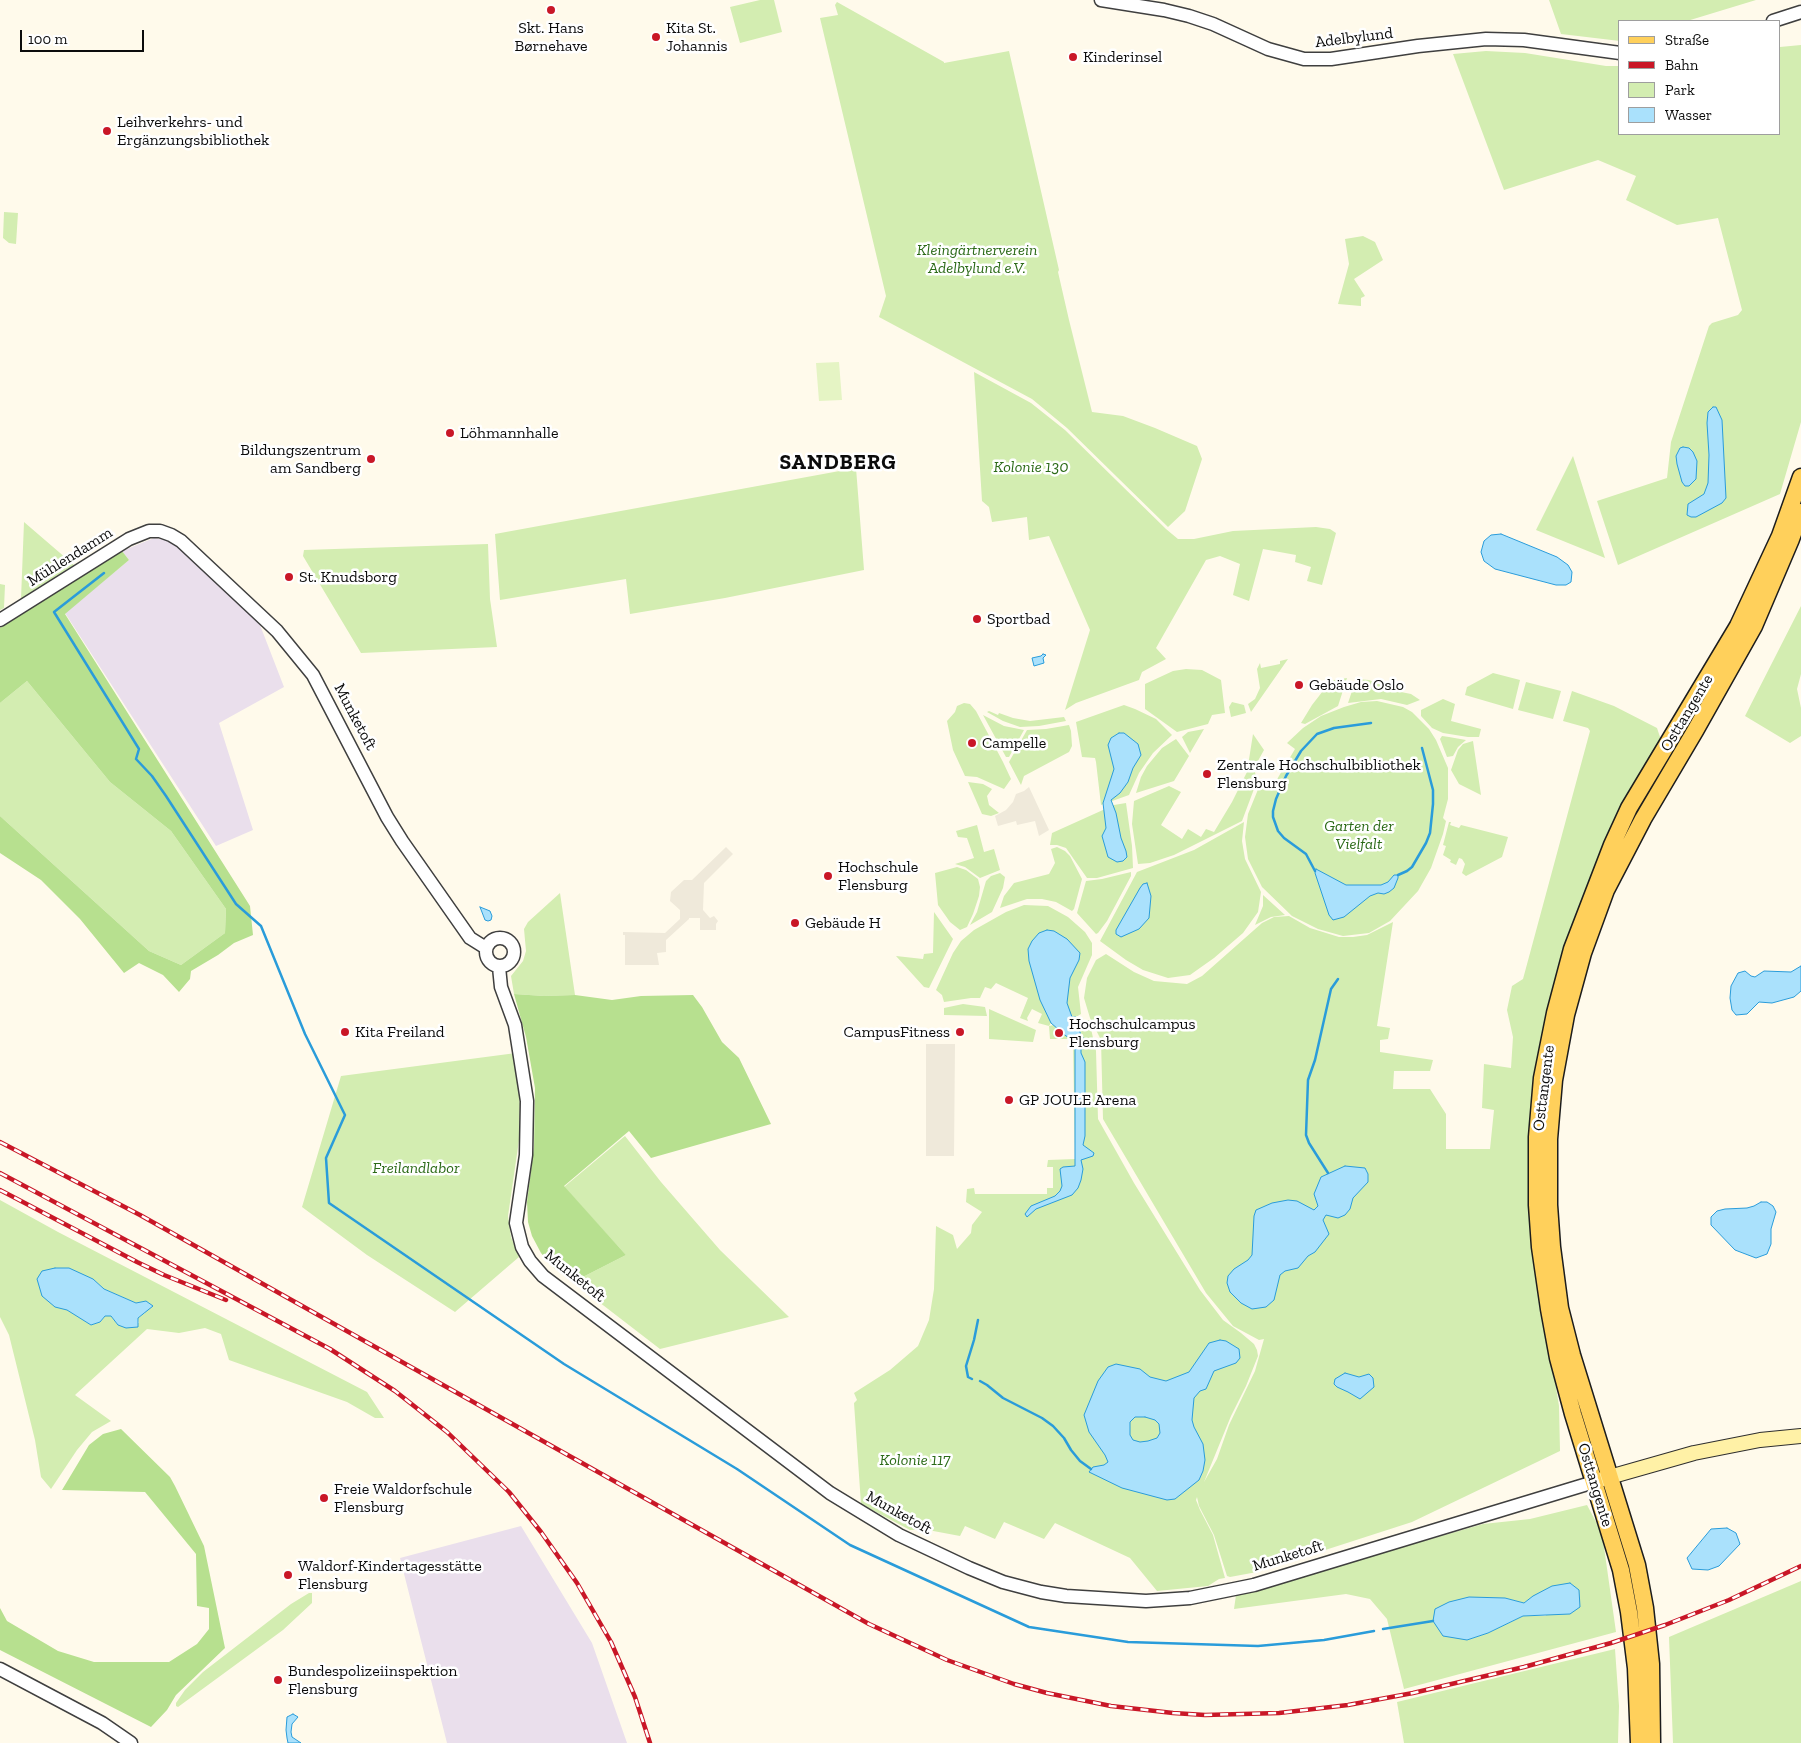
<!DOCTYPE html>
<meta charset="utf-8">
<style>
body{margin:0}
#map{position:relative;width:1801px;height:1743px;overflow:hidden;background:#fffaeb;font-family:"Zilla Slab",serif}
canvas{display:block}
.legend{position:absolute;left:1618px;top:20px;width:162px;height:115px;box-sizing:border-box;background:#fff;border:1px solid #9e9e9e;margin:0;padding:6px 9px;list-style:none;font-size:15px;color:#0c0c0c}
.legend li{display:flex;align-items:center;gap:10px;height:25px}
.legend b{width:25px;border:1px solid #9e9e9e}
.scale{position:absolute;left:20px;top:30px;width:124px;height:22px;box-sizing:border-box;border:2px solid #0c0c0c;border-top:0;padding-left:6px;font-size:15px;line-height:18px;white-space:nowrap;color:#0c0c0c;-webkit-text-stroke:4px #fff;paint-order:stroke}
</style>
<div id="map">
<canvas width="1801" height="1743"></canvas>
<ul class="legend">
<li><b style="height:6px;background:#ffd05b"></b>Straße</li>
<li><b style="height:6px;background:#c91727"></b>Bahn</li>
<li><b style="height:14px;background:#d3edb1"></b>Park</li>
<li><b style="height:14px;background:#aae1fc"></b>Wasser</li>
</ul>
<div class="scale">100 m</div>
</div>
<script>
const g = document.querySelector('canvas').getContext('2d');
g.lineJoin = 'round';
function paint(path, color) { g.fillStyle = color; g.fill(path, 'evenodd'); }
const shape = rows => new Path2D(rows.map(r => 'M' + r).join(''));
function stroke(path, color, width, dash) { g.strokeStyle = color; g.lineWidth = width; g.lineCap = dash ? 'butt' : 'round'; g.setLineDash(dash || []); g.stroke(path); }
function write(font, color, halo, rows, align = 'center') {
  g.font = font + ' "Zilla Slab",serif'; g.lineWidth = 5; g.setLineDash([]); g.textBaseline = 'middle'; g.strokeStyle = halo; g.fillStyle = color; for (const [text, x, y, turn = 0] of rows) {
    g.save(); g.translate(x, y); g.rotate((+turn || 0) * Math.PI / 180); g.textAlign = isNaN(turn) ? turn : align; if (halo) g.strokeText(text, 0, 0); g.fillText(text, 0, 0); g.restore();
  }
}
paint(shape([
 [154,538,167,540,184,551,260,625,284,687,219,723,253,830,216,846,65,613,129,560,122,551],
 [521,1526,592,1643,627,1743,447,1743,400,1558]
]), '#eadfec');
paint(shape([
 [760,0,774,0,782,32,740,43,730,7],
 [1549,0,1756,0,1687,21,1620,21,1620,41,1561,34],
 [837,2,944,62,944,63,1009,51,1059,270,1058,272,1069,320,1092,412,1123,416,1155,428,1197,446,1202,459,1185,511,1168,527,1067,428,1032,399,879,317,886,296,820,18,838,15,835,5],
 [1801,45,1801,422,1780,494,1618,565,1597,501,1667,478,1671,442,1709,326,1712,323,1738,315,1742,310,1718,218,1677,225,1626,200,1636,176,1598,160,1504,190,1453,54,1486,51,1525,53,1606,66,1620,66,1620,134,1780,134,1780,47],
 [4,212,18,213,16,244,9,243,3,238],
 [1363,236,1375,242,1383,260,1354,279,1365,296,1361,298,1361,306,1338,304,1349,264,1345,239],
 [974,372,1031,403,1065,430,1166,529,1178,539,1194,539,1233,531,1316,527,1330,529,1336,533,1322,585,1307,581,1311,567,1295,562,1296,555,1263,549,1249,601,1233,595,1240,564,1220,556,1206,560,1156,648,1166,659,1142,672,1139,680,1076,703,1065,710,1090,630,1049,536,1029,540,1027,517,992,522,989,507,982,501],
 [1573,456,1605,558,1536,530],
 [856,468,864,570,725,598,630,614,626,579,500,600,495,534],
 [24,522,74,565,21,599],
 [488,544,490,599,497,647,361,653,303,556,304,550],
 [0,584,5,585,4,608,0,610],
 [1801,606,1801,674,1797,689,1801,708,1801,736,1790,743,1745,716],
 [1288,659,1251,712,1248,704,1255,699,1260,688,1257,669,1260,663,1261,668,1280,664,1280,661],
 [1186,669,1202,670,1221,680,1225,713,1212,715,1208,724,1177,732,1145,709,1145,684,1173,671],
 [1493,673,1520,680,1513,709,1465,695,1467,687],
 [1347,678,1338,706,1305,724,1301,723,1312,705,1326,687,1334,680],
 [1356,679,1369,680,1396,691,1411,694,1420,700,1407,705,1381,699,1348,703],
 [27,681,110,782,171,831,226,909,225,933,181,965,149,951,0,816,0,703],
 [1526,682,1561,691,1553,719,1518,710],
 [1572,691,1614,706,1657,728,1661,740,1588,887,1553,985,1543,1037,1539,1281,1559,1406,1560,1451,1412,1522,1257,1572,1230,1577,1227,1576,1214,1535,1199,1506,1197,1497,1196,1500,1200,1510,1213,1535,1225,1578,1219,1579,1208,1586,1157,1591,1130,1558,1055,1523,1044,1539,1004,1522,995,1539,965,1526,960,1536,928,1530,910,1530,861,1504,854,1403,857,1400,854,1393,890,1370,918,1346,929,1320,934,1289,936,1226,953,1235,957,1249,971,1233,972,1225,982,1212,966,1202,967,1189,974,1188,975,1194,1047,1194,1047,1188,1053,1188,1053,1167,1047,1167,1048,1160,1075,1159,1073,1039,1050,1039,1049,1026,1038,1023,1042,1014,1032,1009,1027,1018,1028,1021,1020,1018,1028,998,996,983,991,989,985,987,980,998,971,998,944,1002,942,995,936,990,953,953,961,941,974,930,1006,912,1024,905,1048,906,1068,917,1085,932,1092,943,1092,955,1078,987,1081,1014,1076,1017,1051,1023,1049,1026,1077,1020,1089,1020,1096,1051,1098,1119,1134,1183,1200,1290,1223,1320,1241,1333,1254,1344,1257,1350,1258,1356,1246,1386,1231,1416,1204,1482,1217,1459,1229,1425,1255,1371,1264,1339,1259,1340,1233,1326,1206,1293,1103,1119,1101,1040,1090,1018,1084,998,1087,978,1096,960,1106,954,1134,972,1154,981,1187,984,1202,976,1262,923,1274,917,1289,916,1310,928,1339,937,1353,937,1367,935,1393,922,1377,1026,1390,1028,1388,1039,1380,1040,1380,1052,1433,1060,1430,1071,1394,1071,1393,1089,1430,1089,1446,1114,1446,1149,1490,1149,1494,1110,1482,1108,1484,1064,1511,1068,1513,1037,1507,1010,1512,986,1523,979,1590,731,1588,728,1563,721],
 [1443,699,1455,704,1451,721,1481,729,1479,737,1468,737,1443,733,1432,728,1421,716,1421,710],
 [1377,701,1403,707,1412,712,1429,729,1436,740,1448,768,1448,799,1443,818,1446,821,1443,834,1431,868,1418,891,1390,921,1369,933,1343,936,1318,929,1292,916,1262,887,1248,859,1245,837,1248,814,1259,787,1269,790,1276,781,1295,749,1287,743,1303,728,1321,716,1344,707,1361,702],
 [1232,702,1244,705,1246,713,1231,717,1229,707],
 [964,703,970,704,976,711,1003,762,1011,779,1004,789,977,777,965,776,953,750,947,721,955,712,957,706],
 [1124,705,1135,709,1156,719,1172,735,1153,753,1139,773,1129,795,1101,805,1096,762,1095,758,1082,757,1076,722],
 [989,711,998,715,999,713,1013,718,1030,721,1064,717,1066,721,1039,726,1020,727,1003,721,987,712],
 [983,715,1004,726,1024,730,1009,757,1006,757],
 [1069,725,1071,731,1072,746,1069,752,1024,776,1021,785,1009,762,1027,730,1046,729],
 [1204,729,1190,753,1182,737,1188,732],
 [1253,734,1264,750,1254,768,1257,781,1242,821,1174,855,1150,863,1138,864,1132,824,1134,801,1169,786,1181,792,1161,825,1182,839,1188,829,1201,837,1206,829,1214,832,1232,802,1247,772],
 [1442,736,1449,737,1466,740,1458,747,1453,756,1447,757,1440,739],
 [1176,739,1189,756,1174,781,1136,793,1141,777,1147,766,1162,748],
 [1473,741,1481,795,1459,784,1451,770,1458,750,1463,744],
 [968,782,983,784,992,789,987,796,989,805,999,813,991,816,982,814],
 [1126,803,1132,846,1133,868,1097,878,1087,878,1066,848,1057,845,1050,845,1052,833,1114,805],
 [1244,822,1242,841,1245,859,1261,892,1258,912,1243,933,1214,958,1190,975,1168,978,1143,970,1126,960,1100,941,1137,872,1194,850],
 [1449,822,1451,822,1450,825,1459,828,1461,825,1508,837,1502,857,1466,876,1462,873,1465,864,1462,859,1459,858,1456,865,1450,862,1451,860,1443,855,1446,846,1443,845],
 [977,825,984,852,994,849,1000,870,980,878,965,867,955,864,974,858,967,838,958,837,956,831],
 [1057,847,1065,851,1070,856,1082,879,1074,909,1072,911,1056,902,1042,899,1027,899,1000,908,1004,896,1014,883,1049,874,1055,863,1051,849],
 [957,867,966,870,978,879,980,887,979,896,973,914,967,927,960,930,950,922,938,905,935,873],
 [1131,872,1131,876,1107,921,1098,933,1096,934,1077,913,1086,881,1102,879],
 [1000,873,1005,877,1003,888,992,912,970,925,977,912,986,881,991,876],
 [560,893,575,995,544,996,514,994,511,976,523,961,526,951,524,929,528,922],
 [1263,895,1285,915,1271,917,1255,925,1263,906],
 [934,912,953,939,929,988,924,987,896,956,923,959,924,954,933,953],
 [963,1004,985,1007,987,1016,944,1015,944,1008],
 [989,1009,1036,1030,1033,1042,989,1039],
 [516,1053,520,1104,519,1140,508,1216,511,1237,519,1257,455,1312,367,1255,302,1207,341,1076],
 [625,1136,661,1182,720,1250,789,1317,660,1349,573,1282,626,1255,564,1187],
 [0,1200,58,1232,367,1392,384,1418,375,1418,347,1402,229,1360,221,1334,205,1328,179,1333,147,1329,75,1395,111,1421,92,1432,77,1450,51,1489,41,1477,35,1440,9,1335,0,1317],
 [93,1279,104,1289,136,1303,145,1313,138,1318,139,1323,118,1325,111,1316,105,1316,100,1322,91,1325,67,1309],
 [1587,1505,1602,1533,1616,1632,1404,1689,1387,1619,1370,1599,1346,1594,1234,1609,1236,1595,1483,1524,1530,1519],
 [1533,1596,1546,1616,1523,1616,1488,1633,1467,1640,1505,1598,1524,1603],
 [1801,1581,1801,1743,1673,1743,1669,1637],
 [309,1593,312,1593,312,1603,283,1630,178,1707,176,1706,176,1703,185,1690,203,1672,291,1604],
 [1615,1649,1619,1706,1618,1743,1404,1743,1397,1702]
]), '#d3edb1');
paint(shape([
 [122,551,129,560,65,614,250,906,253,935,234,943,218,955,191,971,190,979,179,992,163,975,139,963,124,973,80,919,41,880,0,853,0,816,149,951,181,965,225,933,226,909,171,831,110,782,27,681,0,703,0,628],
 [514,994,544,996,575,995,612,1000,641,996,693,995,702,1007,722,1042,739,1058,771,1124,651,1158,629,1131,564,1186,626,1255,573,1282,554,1268,541,1253,532,1236,528,1222,527,1202,534,1147,535,1088,526,1037],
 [121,1429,170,1477,175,1486,204,1546,225,1648,176,1695,167,1710,151,1727,0,1650,0,1608,7,1621,58,1651,94,1662,169,1662,197,1644,209,1629,209,1608,197,1606,196,1554,145,1492,62,1490,89,1445,103,1434]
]), '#b7e08f');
paint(shape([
 [839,362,842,400,819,401,816,363]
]), '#e5f4c4');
paint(shape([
 [1029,787,1049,830,1039,836,1035,821,1017,825,1016,821,998,826,995,816,1006,810,1013,802,1016,794,1024,791],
 [726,847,733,854,704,883,703,910,710,918,714,916,718,921,716,924,716,930,700,930,700,918,689,918,689,919,666,940,666,952,657,953,659,965,625,965,625,935,623,935,623,932,665,933,680,919,680,910,670,901,671,892,684,880,692,880],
 [926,1044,955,1044,954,1156,926,1156]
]), '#efe9da');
const water = shape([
 [1713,407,1716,407,1722,420,1726,498,1722,503,1696,517,1691,517,1687,515,1688,504,1704,494,1708,483,1709,455,1707,423,1708,412,1713,407],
 [1683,447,1689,448,1693,452,1697,461,1696,479,1689,486,1685,486,1682,482,1677,464,1676,456,1680,448,1683,447],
 [1501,534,1557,557,1568,565,1572,572,1571,582,1566,585,1556,585,1495,569,1484,561,1481,552,1484,541,1491,535,1501,534],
 [1043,654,1046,655,1043,658,1044,663,1034,666,1032,658,1041,656,1043,654],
 [1119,733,1124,733,1138,744,1141,755,1133,768,1128,782,1120,793,1111,800,1116,813,1121,838,1126,851,1127,857,1123,861,1117,862,1108,857,1102,836,1106,828,1103,803,1114,769,1108,745,1111,738,1119,733],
 [1316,869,1346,885,1381,885,1388,882,1394,875,1398,875,1398,878,1394,888,1389,892,1384,894,1378,893,1370,896,1344,917,1333,920,1329,915,1315,873,1316,869],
 [1147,883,1151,896,1149,918,1139,929,1121,937,1116,934,1116,930,1140,888,1143,884,1147,883],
 [480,907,490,911,492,916,491,920,488,921,485,920,480,907],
 [1047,930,1054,931,1067,939,1080,953,1079,960,1070,978,1067,1003,1072,1017,1076,1017,1081,1036,1087,1041,1095,1044,1094,1047,1081,1049,1081,1053,1085,1062,1085,1136,1083,1145,1094,1153,1093,1156,1081,1160,1083,1169,1081,1180,1078,1188,1072,1195,1036,1209,1027,1217,1025,1214,1031,1206,1055,1196,1060,1191,1062,1186,1060,1169,1063,1167,1075,1166,1075,1040,1066,1036,1051,1023,1040,1000,1029,961,1028,949,1032,941,1039,933,1047,930],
 [1801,966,1801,991,1794,997,1772,1003,1759,1002,1747,1014,1736,1015,1732,1010,1730,998,1731,986,1738,973,1745,971,1751,976,1755,977,1764,971,1791,972,1801,966],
 [1345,1166,1365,1168,1368,1174,1368,1182,1353,1198,1350,1209,1345,1215,1338,1218,1326,1215,1323,1220,1329,1234,1315,1252,1308,1256,1298,1268,1285,1271,1280,1275,1274,1300,1266,1307,1252,1309,1241,1303,1230,1292,1227,1283,1228,1276,1234,1269,1248,1260,1252,1255,1254,1216,1256,1210,1272,1203,1288,1200,1297,1201,1314,1210,1318,1206,1314,1194,1321,1177,1345,1166],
 [1761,1202,1767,1202,1773,1206,1776,1212,1771,1229,1771,1244,1767,1254,1756,1258,1735,1250,1711,1225,1711,1217,1717,1211,1725,1209,1747,1208,1754,1206,1761,1202],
 [55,1268,69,1268,93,1279,104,1289,136,1303,146,1301,153,1306,138,1318,138,1327,126,1328,118,1325,111,1316,105,1316,100,1322,91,1325,67,1310,55,1307,42,1296,37,1279,42,1271,55,1268],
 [1220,1340,1226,1341,1239,1349,1240,1358,1236,1363,1214,1371,1206,1389,1200,1391,1194,1398,1192,1420,1194,1427,1203,1444,1205,1460,1203,1471,1199,1480,1175,1499,1167,1500,1122,1488,1089,1472,1093,1467,1104,1465,1108,1462,1105,1455,1089,1432,1084,1415,1098,1381,1108,1367,1116,1364,1140,1369,1150,1377,1166,1381,1189,1372,1209,1343,1220,1340],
 [1145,1417,1155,1420,1159,1424,1160,1433,1157,1438,1148,1441,1140,1442,1133,1440,1130,1435,1130,1422,1135,1417,1145,1417],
 [1345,1373,1359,1377,1369,1374,1373,1378,1374,1387,1360,1399,1348,1392,1337,1387,1334,1384,1335,1379,1345,1373],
 [1727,1528,1736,1533,1740,1544,1719,1566,1708,1570,1692,1569,1687,1558,1711,1529,1727,1528],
 [1570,1583,1579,1590,1580,1607,1570,1614,1523,1616,1488,1633,1467,1640,1443,1636,1433,1621,1435,1609,1449,1602,1469,1597,1505,1598,1524,1603,1533,1596,1552,1586,1570,1583],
 [293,1714,298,1717,292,1724,291,1732,292,1737,301,1743,288,1743,287,1738,286,1730,287,1717,293,1714]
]);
paint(water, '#aae1fc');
stroke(water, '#2a9cda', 1);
stroke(shape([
 [104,573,54,612,139,749,136,759,152,776,166,796,236,904,261,926,305,1034,345,1115,326,1158,329,1203,564,1364,737,1469,850,1545,1029,1627,1128,1642,1258,1646,1324,1640,1374,1631],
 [1315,871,1306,854,1284,838,1278,831,1273,817,1273,811,1276,799,1286,776,1301,751,1317,734,1334,728,1371,723],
 [1398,875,1407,871,1412,867,1426,843,1430,833,1433,804,1433,790,1422,748],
 [1328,1173,1309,1143,1306,1135,1308,1080,1315,1060,1331,989,1338,979],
 [972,1379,968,1377,966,1366,974,1340,978,1320],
 [980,1381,987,1385,1003,1398,1042,1418,1053,1426,1064,1438,1071,1450,1080,1461,1091,1469],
 [1383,1629,1433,1621]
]), '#2a9cda', 2.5);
const tertiary = shape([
 [1101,0,1164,10,1189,16,1213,24,1268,49,1304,59,1331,59,1418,46,1486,39,1524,40,1620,53],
 [1773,21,1801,12],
 [0,620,129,539,149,531,160,531,171,535,181,541,277,631,313,675,387,817,402,841,470,938,486,948],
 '486 952a14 14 0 1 1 28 0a14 14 0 1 1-28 0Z',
 [499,967,501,987,515,1025,527,1101,526,1155,516,1223,522,1247,530,1261,543,1276,830,1493,899,1535,969,1568,1003,1582,1041,1592,1066,1596,1146,1601,1190,1598,1254,1585,1594,1482],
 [0,1669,102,1723,131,1743]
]);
const secondary = shape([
 [1599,1480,1694,1453,1760,1440,1801,1436]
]);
const primary = shape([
 [1639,1743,1636,1668,1629,1612,1621,1570,1573,1414,1558,1358,1549,1309,1540,1247,1537,1205,1537,1137,1542,1078,1555,1013,1572,949,1612,845,1629,808,1738,626,1780,536,1801,477],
 [1652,1743,1651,1664,1645,1608,1637,1565,1572,1355,1560,1308,1552,1247,1549,1205,1549,1139,1554,1080,1566,1015,1583,953,1606,890,1643,819,1695,731,1754,626,1791,539,1801,512]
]);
stroke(tertiary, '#3f3f3f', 15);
stroke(secondary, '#2e2e2e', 16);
stroke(primary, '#1d1d1d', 19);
stroke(tertiary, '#fff', 12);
stroke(secondary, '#fff1a6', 14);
stroke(primary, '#ffd05b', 16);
const rail = shape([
 [0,1142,140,1215,869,1624,947,1660,1014,1684,1047,1693,1111,1706,1173,1713,1205,1715,1279,1713,1348,1705,1413,1693,1524,1667,1611,1643,1665,1625,1729,1600,1801,1566],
 [0,1173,330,1349,395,1391,447,1432,509,1492,541,1532,577,1583,611,1642,635,1697,650,1743],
 [0,1190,137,1262,164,1275,226,1300]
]);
stroke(rail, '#c91727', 4.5);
stroke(rail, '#fff', 2.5, [8]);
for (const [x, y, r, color] of [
 [551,10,5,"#c91727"],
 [656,37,5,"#c91727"],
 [1073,57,5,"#c91727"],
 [107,131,5,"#c91727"],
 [450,433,5,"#c91727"],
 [371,459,5,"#c91727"],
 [289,577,5,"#c91727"],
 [977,619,5,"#c91727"],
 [1299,685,5,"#c91727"],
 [972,743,5,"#c91727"],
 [1207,774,5,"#c91727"],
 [828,876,5,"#c91727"],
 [795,923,5,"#c91727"],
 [345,1032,5,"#c91727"],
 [960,1032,5,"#c91727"],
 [1059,1033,5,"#c91727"],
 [1009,1100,5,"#c91727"],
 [324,1498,5,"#c91727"],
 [288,1575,5,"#c91727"],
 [278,1680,5,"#c91727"]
]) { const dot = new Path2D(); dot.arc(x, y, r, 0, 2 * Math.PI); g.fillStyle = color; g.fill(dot); stroke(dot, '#fff', 2); }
write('16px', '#0c0c0c', '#fff', [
 ["Skt. Hans",551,28,"center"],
 ["Børnehave",551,46,"center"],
 ["Kita St.",666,28],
 ["Johannis",666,46],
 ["Kinderinsel",1083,57],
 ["Leihverkehrs- und",117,122],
 ["Ergänzungsbibliothek",117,140],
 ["Löhmannhalle",460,433],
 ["Bildungszentrum",361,450,"right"],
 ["am Sandberg",361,468,"right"],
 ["St. Knudsborg",299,577],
 ["Sportbad",987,619],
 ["Gebäude Oslo",1309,685],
 ["Campelle",982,743],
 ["Zentrale Hochschulbibliothek",1217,765],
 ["Flensburg",1217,783],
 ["Hochschule",838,867],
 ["Flensburg",838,885],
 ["Gebäude H",805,923],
 ["Hochschulcampus",1069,1024],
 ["Flensburg",1069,1042],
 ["Kita Freiland",355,1032],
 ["CampusFitness",950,1032,"right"],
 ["GP JOULE Arena",1019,1100],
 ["Freie Waldorfschule",334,1489],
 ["Flensburg",334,1507],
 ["Waldorf-Kindertagesstätte",298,1566],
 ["Flensburg",298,1584],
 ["Bundespolizeiinspektion",288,1671],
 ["Flensburg",288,1689]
], 'left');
write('16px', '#0c0c0c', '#fff', [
 ["Adelbylund",1354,38,-7],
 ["Mühlendamm",70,557,-32],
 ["Osttangente",1687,713,-59],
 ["Munketoft",355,717,62],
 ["Osttangente",1544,1088,-83],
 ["Munketoft",575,1276,39],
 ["Osttangente",1595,1485,73],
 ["Munketoft",899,1513,29],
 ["Munketoft",1288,1556,-17]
]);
write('italic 16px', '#2b6a17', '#fff', [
 ["Kleingärtnerverein",977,250],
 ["Adelbylund e.V.",977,268],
 ["Kolonie 130",1031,467],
 ["Garten der",1359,826],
 ["Vielfalt",1359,844],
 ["Freilandlabor",416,1168],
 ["Kolonie 117",915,1460]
]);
g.letterSpacing = '1px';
write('bold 21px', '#0c0c0c', '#fff', [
 ["SANDBERG",838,463]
]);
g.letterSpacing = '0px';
</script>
